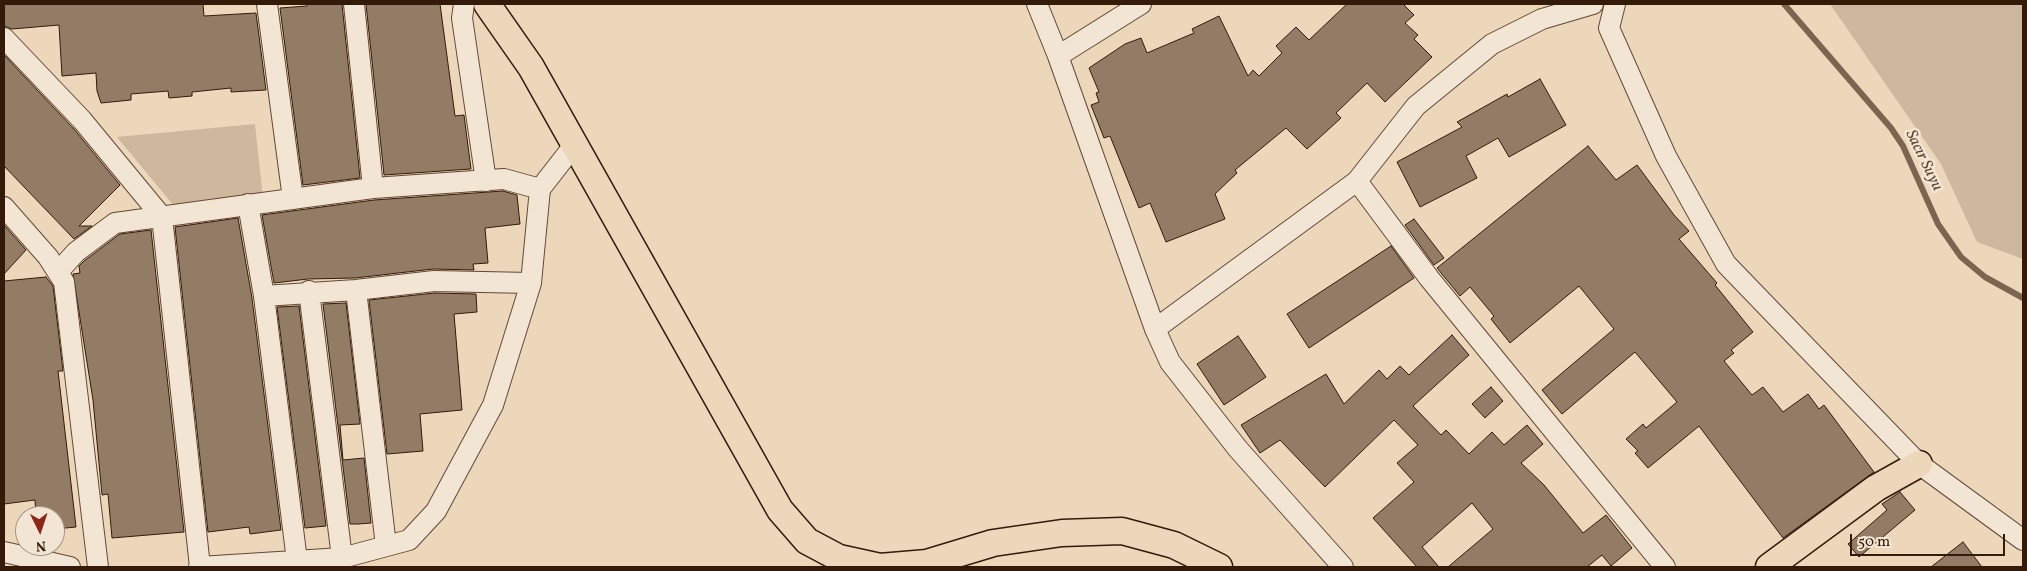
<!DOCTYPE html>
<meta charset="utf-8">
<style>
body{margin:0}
#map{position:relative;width:2027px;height:571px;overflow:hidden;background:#ecd7bb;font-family:Vollkorn,serif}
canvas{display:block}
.frame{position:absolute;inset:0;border:5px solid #331a09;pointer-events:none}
.north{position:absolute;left:15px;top:506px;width:50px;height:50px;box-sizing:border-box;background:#f3e5d3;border:1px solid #a69482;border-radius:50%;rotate:176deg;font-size:14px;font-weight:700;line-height:20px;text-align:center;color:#331a09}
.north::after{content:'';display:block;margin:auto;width:18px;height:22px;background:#8f2418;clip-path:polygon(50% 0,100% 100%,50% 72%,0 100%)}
.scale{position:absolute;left:1850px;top:534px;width:155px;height:22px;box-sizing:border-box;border:2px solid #331a09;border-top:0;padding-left:6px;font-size:15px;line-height:18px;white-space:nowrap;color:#331a09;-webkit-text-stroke:4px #f3e5d3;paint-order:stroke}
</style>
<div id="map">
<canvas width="2027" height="571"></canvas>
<div class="frame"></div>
<div class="north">N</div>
<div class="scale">50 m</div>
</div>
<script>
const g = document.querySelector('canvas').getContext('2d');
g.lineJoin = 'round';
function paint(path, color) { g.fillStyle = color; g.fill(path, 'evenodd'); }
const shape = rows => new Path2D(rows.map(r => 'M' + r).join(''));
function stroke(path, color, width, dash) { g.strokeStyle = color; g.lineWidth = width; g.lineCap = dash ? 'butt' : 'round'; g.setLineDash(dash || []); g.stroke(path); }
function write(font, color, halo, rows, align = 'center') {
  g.font = font + ' Vollkorn,serif'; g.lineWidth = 5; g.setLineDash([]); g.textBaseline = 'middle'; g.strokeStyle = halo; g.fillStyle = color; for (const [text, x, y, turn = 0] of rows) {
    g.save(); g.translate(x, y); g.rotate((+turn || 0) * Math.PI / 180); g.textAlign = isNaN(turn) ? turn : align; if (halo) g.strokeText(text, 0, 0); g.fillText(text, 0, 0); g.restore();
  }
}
paint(shape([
 [1830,4,2023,4,2023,259,1977,242,1941,164],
 [255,124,263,198,174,206,117,137]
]), '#cdb79d');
stroke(shape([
 [1784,4,1891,128,1903,146,1938,224,1961,257,1985,277,2023,298]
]), '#7c654f', 6);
const building = shape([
 [4,4,203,4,204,16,256,13,266,90,231,92,231,88,192,92,192,96,169,98,168,91,131,94,131,100,101,103,97,91,96,73,62,76,59,25,12,29,4,26,4,4],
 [307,4,342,4,360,178,303,185,280,8,307,6,307,4],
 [366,4,440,4,455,116,464,115,471,169,384,175,366,4],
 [1347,4,1403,4,1414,15,1405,23,1418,35,1414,39,1432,57,1385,102,1367,83,1336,113,1341,118,1307,149,1286,128,1235,170,1237,173,1215,194,1225,219,1166,242,1150,203,1139,208,1110,136,1104,138,1091,105,1099,102,1096,93,1099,92,1089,68,1125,44,1141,38,1147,53,1194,33,1192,29,1219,16,1248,76,1253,70,1259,76,1282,53,1276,46,1296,27,1309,40,1347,4],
 [4,55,73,128,120,185,79,226,92,226,74,239,4,166,4,55],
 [1540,79,1566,125,1509,157,1498,138,1466,156,1477,178,1420,207,1397,162,1462,127,1457,122,1507,94,1508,97,1540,79],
 [1588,146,1616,180,1637,165,1674,215,1689,231,1679,239,1717,283,1715,285,1753,332,1731,350,1734,353,1724,361,1752,395,1763,387,1783,412,1808,394,1819,409,1824,405,1874,472,1783,538,1699,426,1648,468,1635,453,1638,451,1626,439,1643,424,1646,428,1677,402,1635,352,1562,414,1542,390,1614,329,1579,286,1510,343,1491,319,1494,316,1470,287,1460,296,1437,268,1588,146],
 [503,191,517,195,520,224,485,228,488,263,473,264,474,270,433,269,355,278,308,279,274,283,262,215,374,200,503,191],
 [238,218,252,298,281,530,250,534,249,527,208,532,175,227,238,218],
 [1414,219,1444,258,1434,265,1405,225,1414,219],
 [4,225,26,250,4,274,4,225],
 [151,230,184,532,112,538,108,494,102,495,93,400,73,274,80,273,79,266,84,261,120,234,151,230],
 [1391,246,1414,278,1309,348,1287,314,1391,246],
 [46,277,53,286,63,371,58,371,76,527,55,529,55,516,36,516,35,500,4,504,4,281,46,277],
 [435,293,476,294,477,312,454,314,462,410,420,414,423,451,387,454,369,300,435,293],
 [346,303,360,424,340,425,343,460,364,458,371,523,358,524,350,524,323,304,346,303],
 [299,306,326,526,305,528,277,307,299,306],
 [1452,335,1469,355,1413,406,1441,435,1446,430,1469,454,1492,432,1504,445,1527,425,1543,444,1521,463,1544,485,1583,533,1606,515,1632,548,1611,566,1602,555,1587,567,1448,567,1493,529,1472,503,1422,547,1439,567,1417,567,1373,518,1414,482,1397,463,1418,445,1394,420,1325,487,1280,440,1260,453,1241,425,1326,374,1344,404,1379,370,1387,379,1400,366,1409,375,1452,335],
 [1238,336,1266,377,1224,405,1197,364,1238,336],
 [1491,387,1503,401,1485,418,1472,404,1491,387],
 [1900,492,1915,510,1859,557,1848,544,1887,510,1882,504,1900,492],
 [1963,542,1982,567,1931,567,1963,542]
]);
paint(building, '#937c66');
stroke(building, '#331a09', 1);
const minor = shape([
 [267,4,293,199],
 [354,4,373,188],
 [464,4,462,18,486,181],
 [1037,4,1058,56,1155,329,1170,362,1238,449,1343,567],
 [1615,4,1609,28,1666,156,1726,264,1919,464,2023,540],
 [4,38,82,120,162,217,200,567],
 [1058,56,1141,4],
 [1357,181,1429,278,1665,567],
 [248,204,264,296,297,561],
 [4,207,48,257,64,282,98,567],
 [58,272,76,252,115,223,373,188,504,179,540,189],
 [356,290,386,546],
 [309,291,342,558],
 [264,296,356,290,434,281,531,283],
 [1155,329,1357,181,1416,106,1492,44,1542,19,1593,4],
 [4,552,70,567],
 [199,567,342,558,409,540,436,511,493,405,531,283,540,189,575,144]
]);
const major = shape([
 [487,4,531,67,780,510,807,541,839,558,880,567,927,563,993,543,1062,533,1122,531,1174,545,1219,567],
 [1769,567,1876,488,1919,464]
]);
stroke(minor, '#614936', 22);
stroke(major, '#331a09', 29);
stroke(minor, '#f3e5d3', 20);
stroke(major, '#ecd7bb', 26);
write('italic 16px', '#5e4632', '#f3e5d3', [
 ["Sacır Suyu",1923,161,64]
]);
</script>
